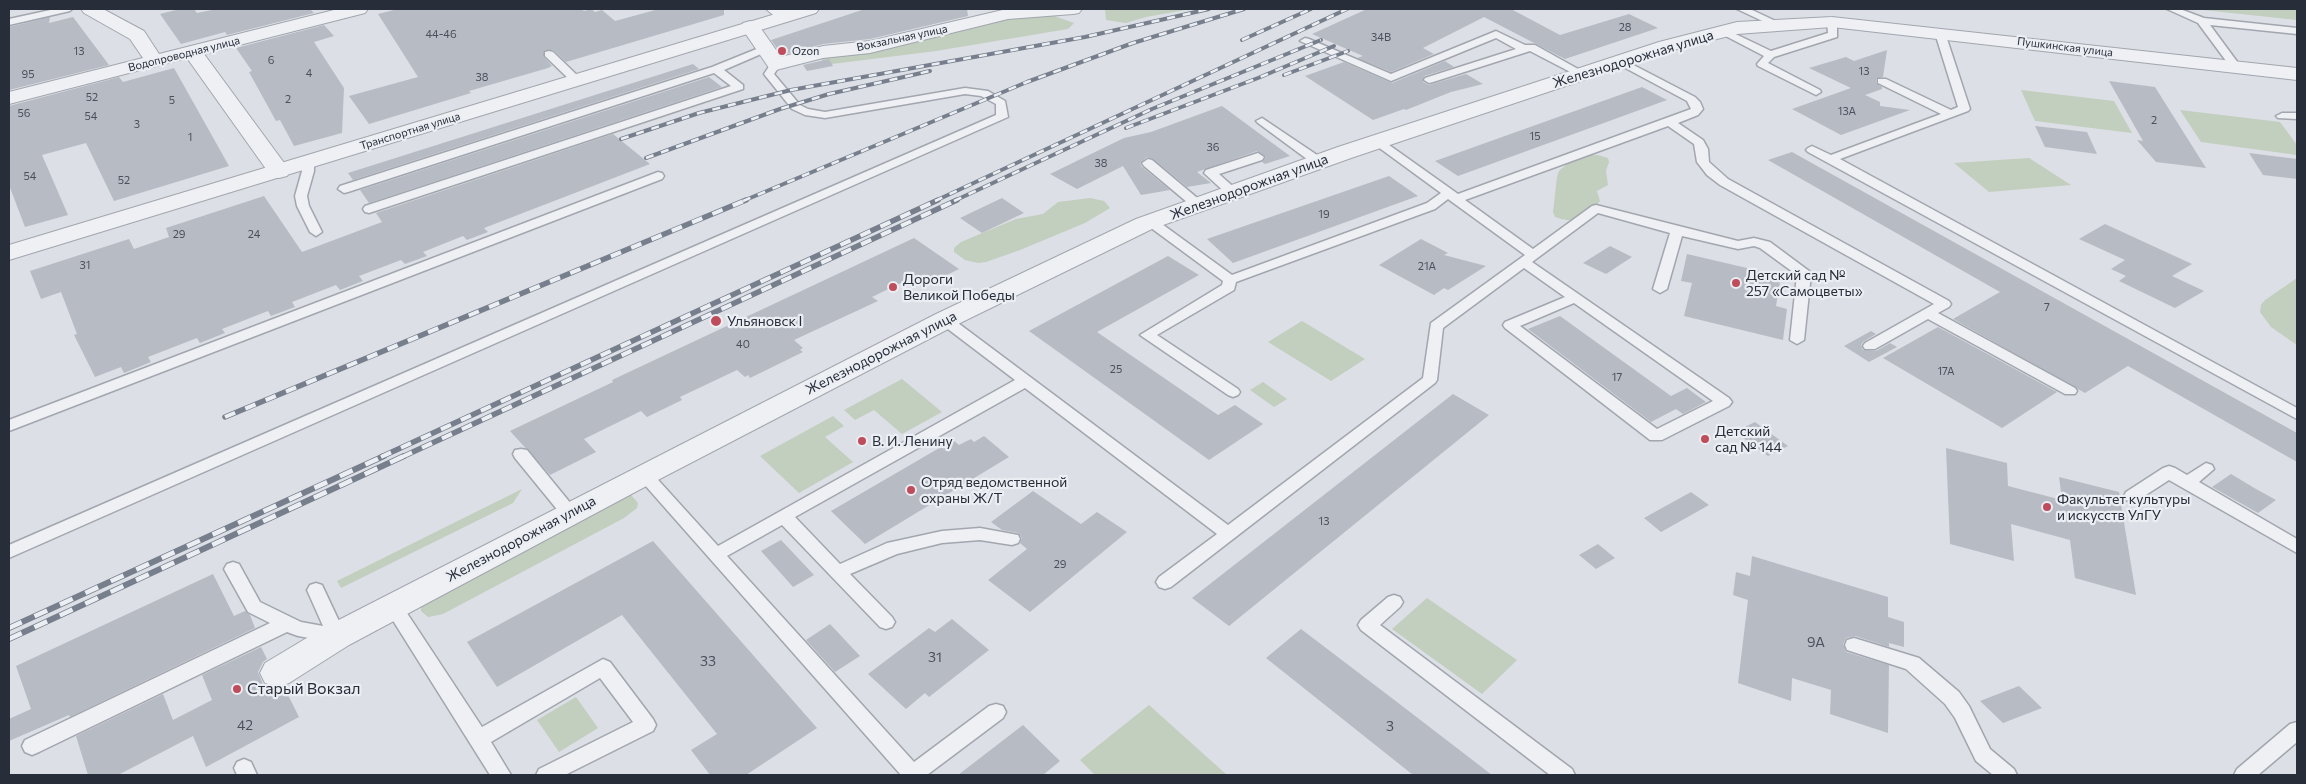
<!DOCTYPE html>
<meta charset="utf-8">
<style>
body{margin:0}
#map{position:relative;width:2306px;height:784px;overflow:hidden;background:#dcdfe5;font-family:Commissioner,sans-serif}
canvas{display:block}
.frame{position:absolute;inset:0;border:10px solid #272d39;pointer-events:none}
</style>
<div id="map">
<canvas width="2306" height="784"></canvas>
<div class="frame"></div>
</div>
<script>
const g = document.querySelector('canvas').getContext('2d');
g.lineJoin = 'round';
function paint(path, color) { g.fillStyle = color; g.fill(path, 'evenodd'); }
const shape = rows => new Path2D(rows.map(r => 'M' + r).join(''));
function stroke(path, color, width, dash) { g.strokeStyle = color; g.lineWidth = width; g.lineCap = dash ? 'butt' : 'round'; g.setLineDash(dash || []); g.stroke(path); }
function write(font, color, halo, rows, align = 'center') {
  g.font = font + ' Commissioner,sans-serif'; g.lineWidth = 4.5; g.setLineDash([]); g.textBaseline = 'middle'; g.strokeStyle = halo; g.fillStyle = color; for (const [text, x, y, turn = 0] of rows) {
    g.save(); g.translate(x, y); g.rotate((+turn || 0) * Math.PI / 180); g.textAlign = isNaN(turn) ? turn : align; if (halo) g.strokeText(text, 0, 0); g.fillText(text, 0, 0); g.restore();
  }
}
paint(shape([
 [1105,9,1191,9,1146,17,1126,23,1106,20],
 [2194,9,2297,9,2297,20],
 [1046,13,1074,23,1068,29,936,51,824,65,821,58,1009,15],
 [2021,90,2114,101,2132,133,2035,121],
 [2180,110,2280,122,2297,145,2297,155,2201,142],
 [1587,155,1598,155,1608,158,1609,162,1606,171,1608,185,1597,191,1600,201,1593,210,1573,221,1561,219,1555,217,1553,212,1557,177,1559,171,1568,163],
 [2029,158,2071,185,1989,192,1954,163],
 [1090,198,1104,201,1110,208,1085,223,1020,250,986,262,978,263,965,260,954,252,954,248,961,242,1016,219,1043,214,1058,202],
 [2297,278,2297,345,2271,327,2260,312,2261,305,2265,300],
 [1302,321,1365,359,1331,381,1268,342],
 [902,379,942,412,902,434,874,410,855,420,844,410],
 [1263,382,1287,399,1274,407,1250,390],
 [833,416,844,426,825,437,853,462,799,493,760,456],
 [522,489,513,503,341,588,337,581],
 [622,495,631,495,638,503,637,508,624,518,443,614,428,617,421,611,421,606],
 [1427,598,1517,660,1482,694,1392,629],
 [576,697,598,728,559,752,537,720],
 [1149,705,1227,775,1095,775,1080,760]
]), '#c2cebe');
paint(shape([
 [180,9,194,9,197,13,217,9,310,9,314,13,227,35,225,32,181,44,160,14],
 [398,9,581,9,584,11,591,9,595,12,602,10,615,21,659,9,724,9,724,15,566,62,553,50,545,50,544,57,552,66,548,68,469,91,471,93,369,124,349,96,418,77,378,14],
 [865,9,967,9,968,16,870,39,823,44,782,55,771,40],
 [1367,9,1511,9,1560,35,1629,14,1658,28,1565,59,1484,17,1423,48,1434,54,1391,72,1357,58,1363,56,1312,34],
 [50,17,49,23,73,17,109,65,9,90,9,27],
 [324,25,334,36,314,42,344,88,342,133,294,146,280,120,276,121,249,72,252,71,236,48],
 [1887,50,1883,77,1876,79,1876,83,1882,87,1882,89,1865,95,1880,102,1880,106,1910,110,1841,135,1792,109,1851,88,1809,68,1846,57,1854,61],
 [829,59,833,66,807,71,803,65],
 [1445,61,1454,67,1424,76,1423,82,1429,85,1466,74,1483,84,1451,92,1406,110,1404,109,1373,120,1305,76,1344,62,1392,83],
 [693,64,699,69,353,180,348,173],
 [174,68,229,166,114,201,86,143,42,155,68,215,25,227,9,185,9,106,119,77,123,82],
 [709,77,722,87,369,203,360,190],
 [2109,81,2155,87,2206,168,2156,162,2137,140,2143,141],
 [1642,87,1667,100,1458,176,1435,161],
 [1222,106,1290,156,1265,164,1262,162,1266,157,1257,151,1197,172,1211,183,1187,187,1153,159,1147,157,1140,163,1142,167,1170,190,1141,195,1123,166,1077,189,1050,174,1124,138,1151,132],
 [2035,126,2087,132,2097,154,2045,147],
 [613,134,650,164,484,228,488,232,467,240,463,236,423,252,427,256,405,264,401,260,359,276,363,281,340,290,336,285,292,302,295,307,271,316,268,311,222,329,225,333,200,343,197,338,148,357,151,362,124,373,121,367,95,377,74,335,77,334,61,292,41,299,30,271,129,239,134,249,169,237,166,228,264,196,302,252,382,222,376,213],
 [1792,152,2297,433,2297,462,2128,366,2085,393,1953,319,2000,292,1768,160],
 [2249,153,2297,159,2297,179,2263,175],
 [1389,176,1418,196,1233,263,1207,239],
 [1002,198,1024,213,982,233,960,218],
 [2105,224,2192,264,2172,276,2204,291,2175,308,2119,281,2126,276,2111,269,2125,260,2079,239],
 [914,238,959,269,925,286,913,277,872,297,878,301,794,340,803,348,800,350,803,352,750,378,748,375,745,377,737,370,680,397,682,400,647,417,641,411,584,439,596,452,550,475,510,431,613,382,612,380],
 [1421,239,1448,253,1444,255,1486,266,1448,290,1444,288,1434,295,1379,265],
 [1610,246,1632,257,1606,274,1583,263],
 [1687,254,1781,276,1776,306,1787,309,1783,340,1684,316,1692,283,1681,281],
 [1168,256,1199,275,1097,332,1218,415,1235,405,1263,424,1209,460,1029,331],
 [1560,316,1671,396,1687,388,1706,402,1683,414,1676,409,1651,422,1528,329],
 [1938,327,2057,392,2002,428,1883,358],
 [1871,331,1876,334,1863,342,1861,345,1863,350,1876,351,1890,343,1897,347,1869,362,1844,346],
 [1453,394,1489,415,1229,626,1192,598],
 [1755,422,1788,446,1768,456,1735,432],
 [984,436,1009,457,865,544,831,511,953,440,959,445,971,439,974,442],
 [1946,448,2007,463,2008,486,2062,500,2059,477,2119,492,2136,595,2075,578,2070,540,2011,524,2014,561,1950,544],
 [2231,474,2256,489,2276,500,2258,513,2212,487],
 [1033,491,1081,524,1097,512,1127,532,1030,612,988,580,1027,549,1020,543,1022,538,1018,533,1002,530,991,522],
 [1691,492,1709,505,1661,532,1644,518],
 [781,540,814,575,793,587,761,551],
 [653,541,817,728,746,775,710,775,691,750,717,734,622,615,497,687,467,642],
 [1598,544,1615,558,1596,569,1579,555],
 [1752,556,1888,597,1888,617,1904,622,1904,647,1889,643,1889,647,1855,636,1846,638,1843,644,1846,652,1889,665,1888,733,1830,714,1831,690,1792,678,1791,701,1738,683,1748,600,1733,595,1736,572,1750,576],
 [213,574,234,616,245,611,250,615,255,628,70,717,69,715,9,741,9,719,31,709,16,666],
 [952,619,989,650,929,697,925,693,906,709,868,674,929,628,935,632],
 [830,624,860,656,835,672,806,640],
 [1301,629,1397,702,1492,775,1413,775,1266,658],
 [261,647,267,659,263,662,258,672,263,684,276,689,284,687,299,717,206,767,193,736,118,775,88,775,76,736,163,694,173,720,212,700,202,675],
 [2019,686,2042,708,2003,723,1980,701],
 [1023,725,1060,761,1043,775,958,775]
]), '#b7bbc4');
const service = shape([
 [55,9,72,9,70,11,9,25,9,19,55,9],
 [1737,9,1750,9,1782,24,1781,26,1773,26,1737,9],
 [2167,9,2180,9,2204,18,2297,28,2297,34,2210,25,2241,67,2236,70,2232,69,2198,23,2167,9],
 [1832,19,1837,22,1837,37,1774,57,1768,63,1820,90,1821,92,1816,95,1758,66,1757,64,1764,56,1716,31,1717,29,1725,29,1771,51,1828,33,1827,22,1832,19],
 [1940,30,1945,33,1970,109,1968,111,1840,159,2297,408,2297,419,1808,152,1806,150,1808,148,1812,146,1831,155,1941,114,1878,83,1878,79,1886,79,1951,110,1958,107,1935,33,1940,30],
 [1496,31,1525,45,1535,45,1587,74,1586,76,1578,76,1530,51,1433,82,1429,83,1424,80,1425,78,1516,49,1496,38,1391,81,1300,41,1305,38,1309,39,1391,74,1496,31],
 [764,46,768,47,768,51,724,70,743,85,743,89,369,213,365,212,363,209,365,206,731,86,714,73,348,192,344,193,338,189,340,186,712,67,764,46],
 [549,51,553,52,580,78,580,82,572,82,545,56,545,52,549,51],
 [1620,58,1695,97,1700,102,1703,109,1698,115,1678,123,1703,140,1708,149,1709,162,1728,179,1949,301,1951,304,1949,307,1938,313,2075,388,2077,391,2075,394,2065,394,1928,319,1875,349,1865,349,1863,346,1865,343,1934,304,1720,185,1707,175,1697,162,1694,144,1668,126,1465,200,1533,249,1592,206,1596,205,1738,241,1754,238,1770,242,1809,271,1811,274,1804,340,1797,344,1790,340,1797,275,1760,248,1754,246,1738,249,1682,236,1667,289,1660,293,1653,289,1670,233,1598,213,1532,262,1729,398,1732,402,1729,406,1662,440,1650,440,1505,328,1503,325,1505,322,1565,297,1524,268,1443,328,1437,380,1435,383,1171,587,1165,589,1159,587,1156,582,1159,577,1217,534,1025,388,795,517,840,564,887,543,942,531,980,528,1018,535,1020,539,1018,543,1012,545,980,540,942,543,897,554,850,574,892,617,895,622,892,627,886,629,880,627,782,525,727,556,914,762,989,706,996,704,1003,706,1006,712,1003,718,927,775,901,775,636,475,638,471,644,469,650,471,718,546,1015,380,940,323,938,320,940,317,945,316,950,317,1228,525,1423,378,1431,323,1525,255,1448,199,1435,209,1236,282,1234,290,1157,335,1238,389,1240,392,1238,395,1233,397,1228,395,1140,335,1222,285,1223,281,1147,225,1145,222,1147,219,1155,219,1232,275,1427,203,1441,193,1374,144,1372,142,1374,140,1382,140,1458,194,1691,109,1687,101,1616,63,1615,61,1620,58],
 [1574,303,1713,401,1657,429,1520,326,1574,303],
 [776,61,781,64,774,74,800,105,808,109,825,112,965,88,988,91,1005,101,1008,117,9,558,9,545,996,115,996,104,981,96,965,94,825,118,805,115,792,109,764,74,772,62,776,61],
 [2282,113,2297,113,2297,119,2278,118,2276,116,2282,113],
 [1262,118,1323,159,1325,162,1323,165,1315,165,1258,123,1256,121,1262,118],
 [1258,153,1264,157,1262,160,1219,174,1237,190,1239,193,1237,196,1229,196,1204,173,1206,170,1258,153],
 [308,158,314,162,314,171,307,196,309,206,322,232,316,236,310,232,297,206,295,196,302,171,302,162,308,158],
 [1148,159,1152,160,1202,202,1204,205,1202,208,1194,208,1144,166,1142,163,1148,159],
 [658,172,662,173,664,176,662,179,9,431,9,420,658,172],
 [521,449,527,450,576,510,578,514,576,518,570,520,564,518,515,458,513,454,515,450,521,449],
 [2206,463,2212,465,2214,469,2199,482,2297,539,2297,553,2169,480,2138,500,2132,502,2126,500,2124,496,2126,492,2163,468,2169,466,2175,468,2187,475,2206,463],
 [233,562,239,564,260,602,301,622,323,626,307,590,310,585,316,583,322,585,346,636,343,641,337,643,298,636,287,632,39,752,32,755,25,752,22,746,25,740,270,623,248,612,224,569,227,564,233,562],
 [1394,595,1400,597,1403,602,1400,607,1380,625,1572,769,1575,775,1550,775,1361,630,1358,625,1361,620,1388,597,1394,595],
 [393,599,399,601,482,727,603,659,610,662,653,719,656,725,653,731,565,775,536,775,539,769,633,722,600,678,491,742,511,775,490,775,387,611,384,606,387,601,393,599],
 [1854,638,1919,658,1959,692,1969,706,1990,749,2014,769,2017,775,1993,775,1976,761,1955,718,1945,704,1906,669,1847,650,1845,645,1847,640,1854,638],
 [2297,722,2297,742,2258,775,2234,775,2237,769,2290,724,2297,722],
 [244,759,251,762,257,775,237,775,234,768,237,762,244,759]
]);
const minor = shape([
 [81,9,103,9,144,31,159,54,338,9,368,9,365,13,204,54,290,171,287,176,279,178,271,176,187,58,9,104,9,92,143,58,130,39,84,13,81,9],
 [766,9,787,9,794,16,791,20,785,21,779,20,766,9],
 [1007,9,1082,9,1079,13,1073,14,1008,19,870,53,823,58,776,70,769,68,741,27,743,23,750,21,757,23,781,57,823,46,870,41,1007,9],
 [1832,17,2297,68,2297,80,1832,27,1737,34,1673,50,1354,157,1152,229,954,326,654,482,349,645,289,683,277,687,265,683,260,673,265,663,325,627,936,314,1136,219,1338,147,1659,42,1737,22,1832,17]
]);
const tertiary = shape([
 [792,9,819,9,816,13,9,260,9,245,792,9]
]);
stroke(service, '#a2a6ae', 3);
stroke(minor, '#a2a6ae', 2);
stroke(tertiary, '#a2a6ae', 2);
paint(service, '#eef0f4');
paint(minor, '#eef0f4');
paint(tertiary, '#eef0f4');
const railFar2 = shape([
 [1242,40,1311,9],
 [1284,75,1348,51],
 [1126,128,1258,78,1334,46],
 [621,139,699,113,791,90,1085,37,1209,9],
 [646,158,780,109,829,94,930,71],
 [743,201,1027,82,1133,43,1244,9],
 [935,201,1347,9],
 [954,201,1152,109,1321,40]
]);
const railFar1 = shape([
 [225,417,746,200],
 [381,457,938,200],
 [402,457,957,200]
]);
const rail = shape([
 [9,628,384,456],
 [9,639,404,456]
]);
stroke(railFar2, '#777f8d', 4);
stroke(railFar1, '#777f8d', 5.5);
stroke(rail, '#777f8d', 6);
stroke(railFar2, '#ebeef3', 2.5, [8]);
stroke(railFar1, '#ebeef3', 4, [11]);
stroke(rail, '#ebeef3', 4.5, [14]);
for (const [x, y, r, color] of [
 [782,51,5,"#bf4c5a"],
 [1736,283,5,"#bf4c5a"],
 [893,287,5,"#bf4c5a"],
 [716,321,6,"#bf4c5a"],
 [1705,439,5,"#bf4c5a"],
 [862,441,5,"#bf4c5a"],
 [911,490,5,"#bf4c5a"],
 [2047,507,5,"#bf4c5a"],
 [237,689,5,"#bf4c5a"]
]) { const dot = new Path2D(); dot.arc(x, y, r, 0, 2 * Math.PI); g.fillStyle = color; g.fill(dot); stroke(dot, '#ebeef3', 2); }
write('11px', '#4b505c', null, [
 ["28",1625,27],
 ["44-46",441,34],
 ["34В",1381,37],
 ["13",79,51],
 ["6",271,60],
 ["13",1864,71],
 ["4",309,73],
 ["95",28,74],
 ["38",482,77],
 ["52",92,97],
 ["2",288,99],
 ["5",172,100],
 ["13А",1847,111],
 ["56",24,113],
 ["54",91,116],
 ["2",2154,120],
 ["3",137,124],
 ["15",1535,136],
 ["1",190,137],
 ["36",1213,147],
 ["38",1101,163],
 ["54",30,176],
 ["52",124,180],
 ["19",1324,214],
 ["29",179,234],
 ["24",254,234],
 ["31",85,265],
 ["21А",1427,266],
 ["7",2047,307],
 ["40",743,344],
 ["25",1116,369],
 ["17А",1946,371],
 ["17",1617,377],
 ["13",1324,521],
 ["29",1060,564]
]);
write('11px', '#272d39', '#ebeef3', [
 ["Вокзальная улица",902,38,-12],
 ["Пушкинская улица",2065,47,7],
 ["Водопроводная улица",184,54,-14],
 ["Транспортная улица",410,131,-17]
]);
write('11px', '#272d39', '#ebeef3', [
 ["Ozon",792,51]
], 'left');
write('14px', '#272d39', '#ebeef3', [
 ["Железнодорожная улица",1633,59,-17],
 ["Железнодорожная улица",1249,187,-20],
 ["Железнодорожная улица",881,353,-27],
 ["Железнодорожная улица",521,539,-28]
]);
write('14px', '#272d39', '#ebeef3', [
 ["Детский сад №",1746,275],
 ["257 «Самоцветы»",1746,291],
 ["Дороги",903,279],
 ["Великой Победы",903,295],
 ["Ульяновск I",727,321],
 ["Детский",1715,431],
 ["сад № 144",1715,447],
 ["В. И. Ленину",872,441],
 ["Отряд ведомственной",921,482],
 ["охраны Ж/Т",921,498],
 ["Факультет культуры",2057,499],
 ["и искусств УлГУ",2057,515]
], 'left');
write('14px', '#4b505c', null, [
 ["9А",1816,642],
 ["31",935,657],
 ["33",708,661],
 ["42",245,725],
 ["3",1390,726]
]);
write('16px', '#272d39', '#ebeef3', [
 ["Старый Вокзал",247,689]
], 'left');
</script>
